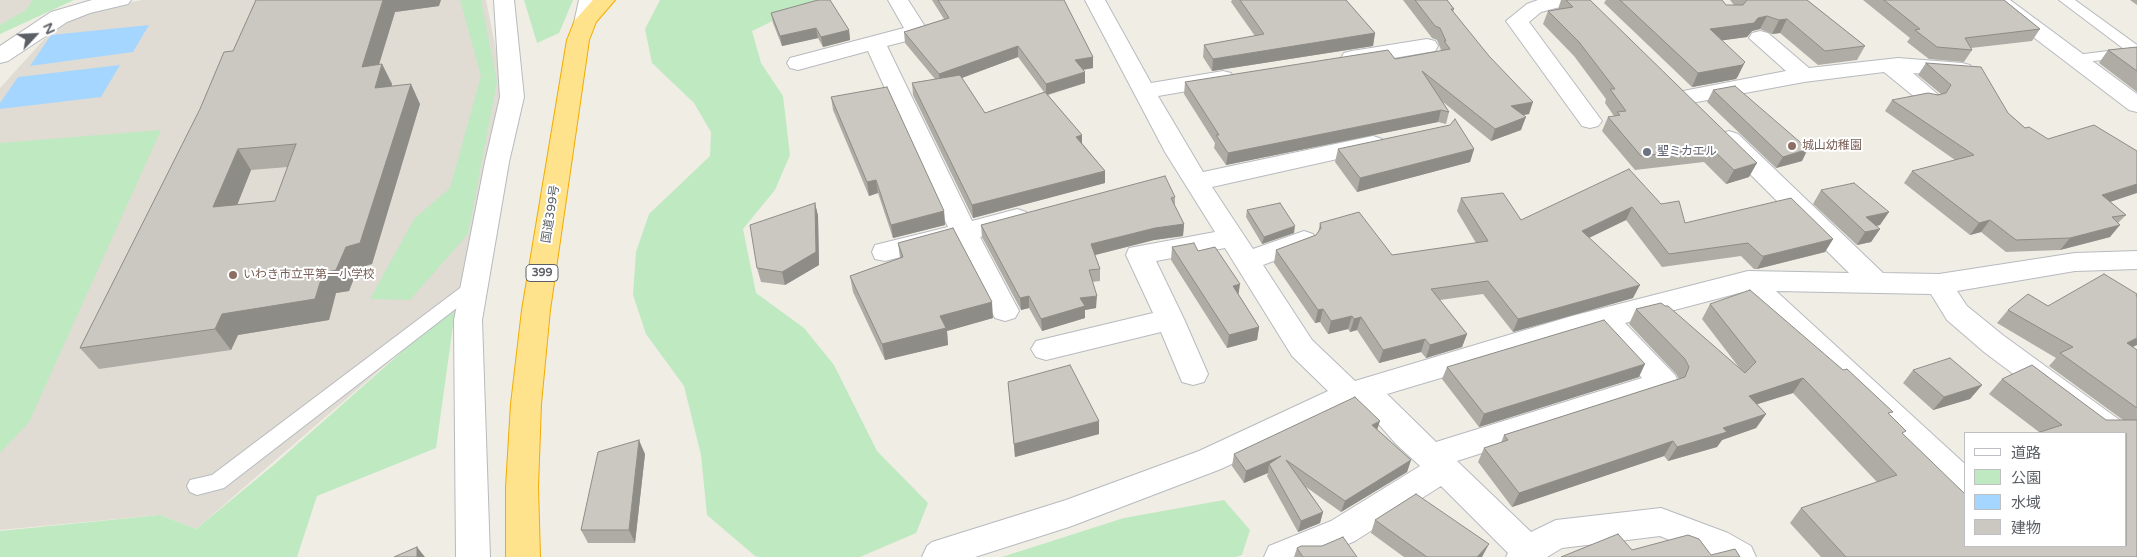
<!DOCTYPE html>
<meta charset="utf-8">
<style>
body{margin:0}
#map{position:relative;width:2137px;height:557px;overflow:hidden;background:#f0ede4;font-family:"Varela Round","Noto Sans JP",sans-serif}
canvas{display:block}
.legend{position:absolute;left:1964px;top:432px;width:162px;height:115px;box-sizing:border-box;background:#fff;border:1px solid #bebfc2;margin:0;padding:6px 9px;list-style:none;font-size:15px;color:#5c6066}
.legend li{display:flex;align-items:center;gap:10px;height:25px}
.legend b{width:25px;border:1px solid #bebfc2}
.north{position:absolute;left:10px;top:10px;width:50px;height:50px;-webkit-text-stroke:4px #fff;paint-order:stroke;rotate:65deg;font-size:14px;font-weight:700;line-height:20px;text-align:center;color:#5c6066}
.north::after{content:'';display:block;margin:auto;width:18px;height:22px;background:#5c6066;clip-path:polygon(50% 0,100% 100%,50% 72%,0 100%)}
</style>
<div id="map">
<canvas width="2137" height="557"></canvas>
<ul class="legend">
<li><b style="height:6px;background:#fff"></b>道路</li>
<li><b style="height:14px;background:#bfe9c0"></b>公園</li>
<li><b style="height:14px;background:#a5d6ff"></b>水域</li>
<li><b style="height:14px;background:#cbc8c1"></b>建物</li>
</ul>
<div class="north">N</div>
</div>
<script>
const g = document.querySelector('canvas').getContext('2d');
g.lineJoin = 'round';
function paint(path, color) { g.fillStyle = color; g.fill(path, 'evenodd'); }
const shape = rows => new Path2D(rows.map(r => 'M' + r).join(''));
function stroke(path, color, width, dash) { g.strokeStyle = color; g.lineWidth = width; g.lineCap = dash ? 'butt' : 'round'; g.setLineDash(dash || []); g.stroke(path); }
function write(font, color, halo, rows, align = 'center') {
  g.font = font + ' "Varela Round","Noto Sans JP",sans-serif'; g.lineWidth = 4; g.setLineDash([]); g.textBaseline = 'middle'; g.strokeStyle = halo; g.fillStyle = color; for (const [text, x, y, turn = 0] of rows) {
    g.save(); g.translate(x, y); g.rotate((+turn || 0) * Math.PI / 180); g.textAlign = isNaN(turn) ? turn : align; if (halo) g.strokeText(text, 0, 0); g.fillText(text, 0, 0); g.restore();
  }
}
paint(shape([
 [0,0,68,0,0,30],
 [143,0,486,0,503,85,494,148,456,304,196,529,160,515,0,530,0,88,59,23,102,7]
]), '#e0dcd3');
paint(shape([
 [33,0,74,0,0,34,0,25,26,10],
 [460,0,481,0,497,82,468,234,410,300,370,299,414,219,450,188,481,76],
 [524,0,573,0,559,33,537,43],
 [660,0,816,0,752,31,761,63,783,96,790,155,775,190,743,229,756,293,804,328,834,365,877,451,928,503,916,533,860,557,759,557,755,556,707,515,701,455,684,386,646,334,633,295,636,252,649,214,710,156,711,132,694,103,652,63,645,29],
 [161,130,29,422,0,453,0,143],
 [456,304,436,448,317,496,297,557,0,557,0,531,160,515,196,529,276,463],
 [1224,500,1250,530,1242,555,1235,557,1002,557,1124,518]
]), '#bfe9c0');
paint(shape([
 [149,25,133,52,30,66,51,35],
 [120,65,101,97,0,109,0,103,18,77]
]), '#a5d6ff');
const lane = shape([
 [579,0,593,0,586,32,579,36,572,32,579,0],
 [2059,0,2075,0,2137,45,2137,56,2076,63,2071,62,2069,59,2071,56,2076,55,2124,49,2059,0],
 [474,280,480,282,483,286,480,290,224,488,197,495,190,492,187,486,190,480,212,475,468,282,474,280]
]);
const street = shape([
 [92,0,131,0,128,4,90,13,67,22,8,61,0,63,0,46,51,12,92,0],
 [494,0,514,0,524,97,509,162,482,320,490,557,456,557,454,320,485,162,500,97,494,0],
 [888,0,908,0,928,31,925,36,887,46,972,221,1017,209,1026,212,1030,218,1026,224,980,237,1019,311,1015,318,1005,321,995,318,956,243,885,261,875,259,872,252,875,245,948,227,868,51,798,70,790,68,787,63,790,58,904,28,888,0],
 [1085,0,1105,0,1151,83,1223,71,1231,73,1234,78,1231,83,1223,85,1158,96,1203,172,1373,136,1382,139,1385,144,1382,149,1212,187,1253,249,1304,231,1313,234,1317,240,1313,246,1263,265,1312,340,1355,381,1572,316,1748,271,1849,273,1720,144,1717,139,1720,134,1729,131,1738,134,1883,273,1939,274,2075,253,2137,251,2137,269,2075,271,1957,291,1967,306,2004,336,2125,424,2130,433,2126,440,2126,433,2092,433,1984,352,1947,320,1931,294,1776,291,1966,465,1966,498,1955,495,1743,292,1625,323,1675,375,1679,383,1675,391,1457,461,1531,532,1556,520,1661,508,1728,533,1751,546,1756,557,1710,557,1660,536,1562,548,1547,557,1506,557,1508,553,1441,486,1355,541,1318,557,1264,557,1269,546,1331,521,1420,466,1396,444,1368,412,1352,407,1221,469,1069,527,975,557,922,557,927,546,932,542,1066,500,1199,451,1328,391,1292,356,1225,248,1156,261,1184,319,1208,374,1204,382,1193,385,1182,382,1161,332,1046,360,1036,357,1031,349,1036,341,1153,313,1126,255,1129,248,1215,232,1165,152,1085,0],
 [1598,331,1642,378,1436,442,1387,394,1598,331],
 [1538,0,1588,0,1585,4,1556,8,1541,12,1529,22,1602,121,1598,126,1590,128,1582,126,1506,21,1527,4,1538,0],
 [1987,0,2010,0,2137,94,2137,112,2129,110,1990,4,1987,0],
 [1760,31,1768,33,1809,68,1898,58,1962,63,1970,65,1973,70,1970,75,1962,77,1913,73,1942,98,1938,103,1930,105,1922,103,1884,72,1804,82,1686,104,1678,102,1674,97,1678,92,1786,71,1749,38,1752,33,1760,31],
 [1427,39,1435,41,1438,46,1435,51,1352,65,1344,63,1341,58,1344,53,1352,51,1427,39]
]);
const highway = shape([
 [593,0,615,0,596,22,589,40,550,310,541,404,538,487,540,557,506,557,506,487,511,404,522,310,567,40,575,20,593,0]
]);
stroke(lane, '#b7babf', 2);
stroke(street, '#b7babf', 2);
stroke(highway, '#f4ab00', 2);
paint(lane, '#fff');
paint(street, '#fff');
paint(highway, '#ffe38c');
paint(shape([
 [256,0,439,6,395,12,379,65,382,64,392,84,392,86,420,104,372,264,358,268,349,291,336,293,329,320,238,335,231,350,99,369,80,348,233,51],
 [288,167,275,201,237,205,251,170],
 [932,0,1064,0,1093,57,1093,68,1083,70,1085,83,1048,95,1082,135,1082,143,1105,171,1105,183,973,218,913,95,912,83,935,79,905,43,904,32,944,19],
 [1018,57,1044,92,985,113,962,78],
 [1232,0,1346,0,1375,33,1373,46,1212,71,1203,57,1204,45,1255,36,1231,2],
 [1403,0,1447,0,1454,9,1453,12,1529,114,1523,115,1521,130,1491,141,1443,102,1449,112,1446,124,1438,122,1226,165,1214,148,1215,143,1184,94,1185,82,1395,59,1441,51,1441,50,1437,40,1432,38],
 [1561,0,1590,0,1749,177,1726,184,1704,162,1635,170,1602,131,1608,117,1614,116,1605,103,1606,99,1574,56,1543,24,1548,11,1558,9],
 [1606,0,1722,0,1726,5,1734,5,1730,0,1807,0,1865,46,1857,60,1818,65,1780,33,1772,34,1760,29,1752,31,1747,37,1722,40,1738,76,1736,79,1692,87,1604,3],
 [1863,0,2004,0,2040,29,2032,41,1971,48,1972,50,1964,62,1929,59,1907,42,1910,38],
 [2130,0,2137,0,2137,5],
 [771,13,849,30,850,40,823,47,818,38,782,46,773,23],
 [2137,47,2137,92,2099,63,2108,50],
 [1926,63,2008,113,2126,215,2118,223,2110,237,2060,250,2006,252,1981,232,1970,235,1904,183,1912,171,1955,160,1885,111,1892,100,1941,94,1918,75],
 [1713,90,1802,161,1776,168,1707,102],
 [831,97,944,211,945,225,893,238,878,193,869,196,833,110],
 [1338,149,1474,149,1470,162,1357,192,1335,162],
 [1821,190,1880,225,1876,226,1880,229,1871,242,1857,245,1813,204],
 [1175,197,1175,206,1184,224,1183,236,1154,240,1095,255,1100,269,1100,281,1092,282,1096,308,1085,310,1085,318,1042,331,1029,308,1021,310,982,237,981,225],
 [1461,198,1521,220,1661,204,1685,223,1833,239,1825,252,1757,269,1754,269,1741,256,1662,267,1626,220,1589,238,1633,298,1513,332,1483,294,1440,300,1467,334,1462,347,1426,358,1421,352,1379,363,1357,330,1350,332,1348,329,1328,334,1320,322,1315,323,1274,263,1276,250,1316,235,1318,233,1320,223,1392,255,1476,243,1457,211],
 [815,203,818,216,819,265,785,285,761,282,757,268],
 [1247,210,1294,233,1262,244,1246,217],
 [898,243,993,318,947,331,948,345,885,360,853,292,850,276,900,258],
 [1172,247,1198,251,1239,295,1259,327,1257,340,1227,348,1171,260],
 [2136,296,2133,347,2137,350,2137,557,1821,557,1790,523,1801,508,1877,482,1793,393,1757,404,1766,414,1756,428,1722,440,1717,447,1668,461,1664,456,1512,507,1478,462,1484,448,1501,443,1504,435,1679,379,1676,374,1629,324,1636,309,1741,370,1702,319,1710,304,1890,415,1903,434,1966,546,2126,546,2039,432,1989,394,2002,379,2106,420,2123,420,2049,366,2056,358,1997,323,2008,310],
 [1447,367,1639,377,1479,427,1442,379],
 [1913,370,1982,385,1970,399,1933,410,1903,383],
 [1008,382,1099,434,1015,457],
 [1377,429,1411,460,1407,472,1341,512,1306,487,1323,512,1320,523,1298,532,1267,476,1268,473,1244,483,1232,466,1234,454],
 [645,454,635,543,588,543,581,530],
 [1375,520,1482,557,1404,557,1371,533],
 [1297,548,1357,557,1294,557]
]), '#afaca6');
paint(shape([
 [383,0,441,0,439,6,395,12,372,87,362,67],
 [1767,16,1760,29,1752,31,1747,37,1704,43,1710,29],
 [1787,19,1780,33,1772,34,1779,20],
 [816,28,818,38,782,46,780,36],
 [849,30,850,40,823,47,821,37],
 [1375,33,1373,46,1212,71,1213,59],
 [1018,46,1018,57,940,86,939,74],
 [1093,57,1093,68,1075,71,1075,60],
 [1745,62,1738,76,1736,79,1692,87,1698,73],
 [382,64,392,84,385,109,375,88],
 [1085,72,1085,83,1046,95,1046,84],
 [411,84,420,104,372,264,358,268,349,291,336,293,329,320,238,335,231,350,215,329,222,314,323,273],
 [1533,102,1529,114,1507,118,1511,106],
 [1441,110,1438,122,1226,165,1228,153],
 [1526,117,1521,130,1491,141,1495,129],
 [1082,135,1082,147,1076,137],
 [238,149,251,170,228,228,213,207],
 [1474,149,1470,162,1357,192,1360,178],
 [1808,149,1802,161,1776,168,1783,157],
 [1757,163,1749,177,1726,184,1734,170],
 [1105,171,1105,183,973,218,972,205],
 [876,180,878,193,869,196,867,182],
 [2137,184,2137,193,2092,208,2102,195],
 [815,203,818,216,819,265,785,285,782,272],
 [1632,207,1626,220,1576,244,1582,231],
 [944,211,945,225,893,238,891,225],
 [1889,212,1880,225,1862,229,1866,217],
 [1990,220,1981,232,1970,235,1979,223],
 [1184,224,1183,236,1154,240,1091,256,1091,244,1155,228],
 [2120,225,2110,237,2060,250,2070,238],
 [1295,226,1294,233,1262,244,1264,237],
 [1880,229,1871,242,1857,245,1865,232],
 [1833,239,1825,252,1757,269,1764,256],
 [1240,284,1238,298,1233,286],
 [1640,285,1633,298,1513,332,1518,319],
 [1029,296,1029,308,1021,310,1020,298],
 [1097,296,1096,308,1085,310,1085,318,1042,331,1041,319,1080,298],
 [992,302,993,318,947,331,948,345,885,360,882,344,940,316],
 [1323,309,1320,322,1315,323,1318,310],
 [1352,316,1348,329,1328,334,1331,321],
 [1361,317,1357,330,1350,332,1354,319],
 [1259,327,1257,340,1227,348,1229,335],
 [1467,334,1462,347,1426,358,1430,345],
 [2137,338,2137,345,2114,356,2127,343],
 [1425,339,1421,352,1379,363,1383,350],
 [1645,364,1639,377,1479,427,1484,414],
 [1803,378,1793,393,1739,410,1749,396],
 [1982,385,1970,399,1933,410,1944,397],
 [1766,414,1756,428,1722,440,1717,447,1668,461,1677,447,1723,428],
 [1099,421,1099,434,1015,457,1014,444],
 [1380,421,1376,433,1372,425],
 [639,440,645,454,635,543,629,530],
 [1673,441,1664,456,1512,507,1519,493],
 [1281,456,1269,464,1268,473,1244,483,1246,471],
 [1411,460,1407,472,1341,512,1345,501],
 [1323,512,1320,523,1298,532,1301,521],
 [1489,544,1482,557,1477,557],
 [417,547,425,557,417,557]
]), '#8e8c87');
const building = shape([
 [256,0,383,0,362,67,382,64,375,88,411,84,360,243,346,247,336,270,323,273,315,299,222,314,215,329,80,348,200,109,224,52,233,51,256,0],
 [296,144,275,201,213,207,238,149,296,144],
 [818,0,830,0,849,30,821,37,816,28,780,36,771,13,818,0],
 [938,0,1064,0,1093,57,1075,60,1085,72,1046,84,1018,46,939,74,904,32,949,18,938,0],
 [1240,0,1346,0,1375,33,1213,59,1204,45,1264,34,1240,0],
 [1415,0,1447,0,1454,9,1451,9,1489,56,1533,102,1511,106,1526,117,1495,129,1422,71,1449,112,1441,110,1228,153,1216,135,1219,135,1185,82,1388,50,1395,59,1450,49,1444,41,1446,41,1440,28,1435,26,1415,0],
 [1566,0,1590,0,1757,163,1734,170,1711,148,1641,156,1608,117,1620,115,1617,112,1626,111,1610,89,1615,89,1579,42,1548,11,1573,7,1566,0],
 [1620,0,1722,0,1726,5,1743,5,1747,0,1807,0,1865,46,1825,51,1787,19,1779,20,1767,16,1758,18,1754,23,1710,29,1745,62,1742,65,1698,73,1620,0],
 [1884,0,2004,0,2040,29,1965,38,1972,50,1937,47,1915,30,1920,29,1884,0],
 [2137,47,2137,71,2108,50,2137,47],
 [1926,63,1981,67,2008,113,2025,128,2029,127,2048,139,2094,125,2137,151,2137,184,2102,195,2126,215,2112,217,2120,225,2070,238,2016,240,1990,220,1979,223,1912,171,1974,155,1892,100,1928,93,1938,95,1946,93,1951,85,1926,63],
 [960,75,985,113,1045,92,1082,135,1076,137,1105,171,972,205,912,83,960,75],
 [1735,86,1808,149,1783,157,1713,90,1735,86],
 [887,87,944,211,891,225,876,180,867,182,831,97,887,87],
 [1455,119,1474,149,1360,178,1338,149,1450,125,1455,119],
 [1629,169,1661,204,1679,201,1685,223,1791,198,1833,239,1764,256,1762,256,1748,243,1669,254,1632,207,1582,231,1640,285,1518,319,1488,281,1431,289,1467,334,1430,345,1425,339,1383,350,1361,317,1354,319,1352,316,1331,321,1323,309,1318,310,1276,250,1316,235,1321,228,1320,223,1359,212,1392,255,1488,241,1461,198,1503,193,1521,220,1629,169],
 [1165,176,1175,197,1171,198,1184,224,1155,228,1091,244,1100,269,1089,270,1097,296,1080,298,1085,306,1041,319,1029,296,1020,298,981,225,1165,176],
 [1854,183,1889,212,1866,217,1880,229,1865,232,1821,190,1854,183],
 [815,203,816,252,782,272,757,268,750,225,815,203],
 [1280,203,1295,226,1264,237,1247,210,1280,203],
 [953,228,992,302,940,316,946,328,882,344,850,276,903,257,898,243,953,228],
 [1194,243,1198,251,1215,247,1240,284,1233,286,1259,327,1229,335,1172,247,1194,243],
 [2104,274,2137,294,2136,296,2137,296,2137,338,2127,343,2137,350,2137,408,2060,353,2073,347,2008,310,2028,294,2048,306,2104,274],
 [1750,290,1843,370,1847,369,1893,412,1888,413,1906,431,1902,433,1966,495,1966,546,2126,546,2126,433,2037,433,2062,425,2002,379,2032,365,2106,420,2137,420,2137,557,1846,557,1801,508,1897,475,1803,378,1749,396,1766,414,1723,428,1727,432,1677,447,1673,441,1519,493,1484,448,1508,440,1504,435,1685,377,1689,367,1685,359,1636,309,1661,303,1665,306,1668,306,1745,373,1756,362,1710,304,1750,290],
 [1604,320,1645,364,1484,414,1447,367,1604,320],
 [1950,358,1982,385,1944,397,1913,370,1950,358],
 [1070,365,1099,421,1014,444,1008,382,1070,365],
 [1355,397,1380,421,1372,425,1411,460,1345,501,1286,460,1323,512,1301,521,1269,464,1281,456,1246,471,1234,454,1355,397],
 [639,440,629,530,581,530,598,452,639,440],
 [1416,494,1489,544,1477,557,1427,557,1375,520,1416,494],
 [1618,534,1632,550,1688,535,1699,539,1711,555,1735,549,1740,557,1561,557,1618,534],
 [1343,537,1357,557,1303,557,1297,548,1301,546,1322,546,1343,537],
 [417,547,417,557,394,557,417,547]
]);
paint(building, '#cbc8c1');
stroke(building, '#8e8c87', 1);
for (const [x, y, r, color] of [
 [1792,146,5,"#8d6e63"],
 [1647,152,5,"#6b7280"],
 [233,275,5,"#8d6e63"]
]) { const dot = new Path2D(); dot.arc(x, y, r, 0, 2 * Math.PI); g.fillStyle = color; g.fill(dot); stroke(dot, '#fff', 2); }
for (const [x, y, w] of [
 [542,273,32]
]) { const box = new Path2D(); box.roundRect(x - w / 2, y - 8.5, w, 17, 4); g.fillStyle = '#fff'; g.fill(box); stroke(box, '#5c6066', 1); }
write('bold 11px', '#5c6066', null, [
 ["399",542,273]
]);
write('12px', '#785e54', '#fff', [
 ["城山幼稚園",1802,146],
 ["いわき市立平第一小学校",243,275]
], 'left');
write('12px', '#5b616d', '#fff', [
 ["聖ミカエル",1657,152]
], 'left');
write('12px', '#5c6066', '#fff', [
 ["国道399号",551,214,-81]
]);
</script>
